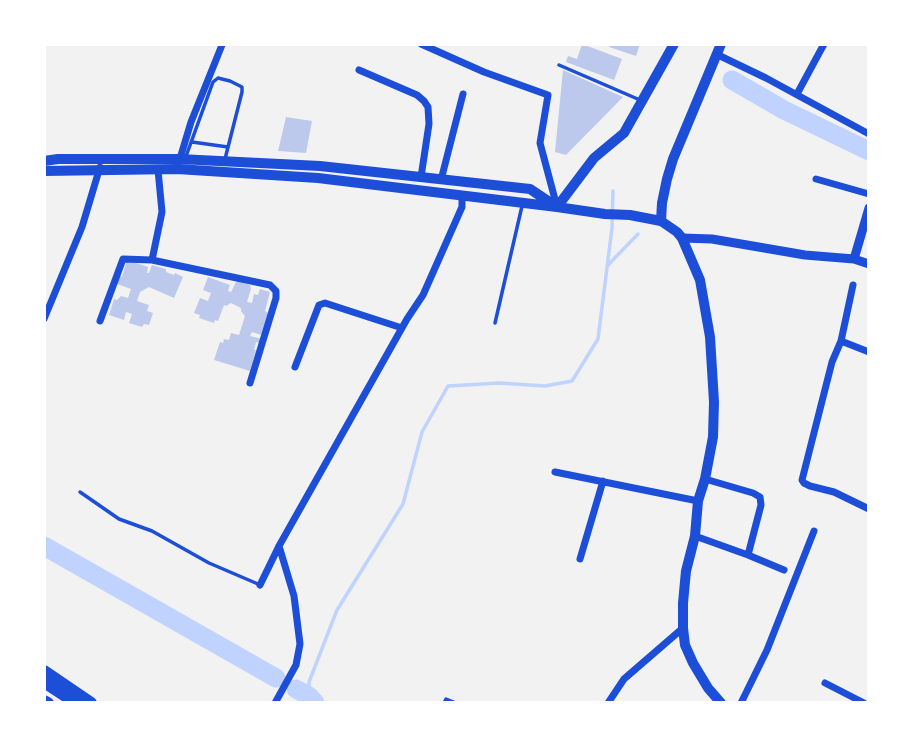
<!DOCTYPE html>
<style>
body{margin:0}
#map{position:relative;width:913px;height:747px;overflow:hidden;background:#f2f2f2;font-family:Overpass,sans-serif}
canvas{display:block}
.frame{position:absolute;inset:0;border:46px solid #fff;pointer-events:none}
</style>
<div id="map">
<canvas width="913" height="747"></canvas>
<div class="frame"></div>
</div>
<script>
const g = document.querySelector('canvas').getContext('2d');
g.lineJoin = 'round';
const shape = rows => new Path2D(rows.map(r => 'M' + r).join(''));
function stroke(path, color, width, dash) { g.strokeStyle = color; g.lineWidth = width; g.lineCap = dash ? 'butt' : 'round'; g.setLineDash(dash || []); g.stroke(path); }
function paint(path, color) { g.fillStyle = color; g.fill(path, 'evenodd'); }
stroke(shape([
 [608,265,638,234],
 [309,696,309,682,337,610,403,504,422,432,448,386,499,383,545,386,572,381,598,339,612,228,613,191]
]), '#bfd3fe', 3.5);
stroke(shape([
 [732,80,784,110,869,151],
 [44,546,276,678],
 [296,689,309,696,315,703]
]), '#bfd3fe', 19);
paint(shape([
 [582,44,622,59,614,80,566,62,568,56,577,59],
 [610,44,640,44,636,56,609,47],
 [563,70,623,97,566,155,555,152],
 [286,117,312,121,306,153,278,151],
 [127,260,148,267,147,273,149,273,152,265,166,269,166,272,174,275,175,273,183,277,174,298,149,287,140,292,137,301,149,305,147,311,153,313,149,325,144,324,142,327,129,323,132,314,126,312,124,320,109,315,114,299,117,300,121,296,128,298,131,289,117,284,120,276,122,277],
 [208,277,230,285,228,291,231,292,237,280,250,285,251,289,247,302,252,303,254,294,258,295,260,289,270,292,265,311,268,313,261,335,252,332,250,336,262,339,260,343,256,342,254,350,256,350,250,371,214,360,220,342,223,343,224,339,229,340,231,333,239,335,245,316,241,311,241,308,231,303,226,306,224,305,218,321,215,320,214,323,199,318,200,315,194,313,200,298,208,301,211,293,203,290]
]), '#bdc9ec');
stroke(shape([
 [559,65,640,100],
 [192,142,228,147],
 [185,159,213,82,218,78,230,81,242,87,242,92,225,159],
 [495,323,522,206],
 [80,492,119,519,152,531,209,563,258,584],
 [444,703,446,699,456,703]
]), '#1d4ed8', 3.5);
stroke(shape([
 [421,44,484,72,548,95,540,143,557,207],
 [716,54,766,78,869,134],
 [359,70,417,95,424,101,428,107,429,124,421,177],
 [797,94,824,44],
 [179,162,191,122,222,45],
 [158,170,162,212,152,260,270,285,276,291,276,298,250,383],
 [816,179,869,194],
 [441,180,463,94],
 [853,285,841,341,832,362,802,480,804,483,810,486,834,492,869,509],
 [44,319,82,227,100,167],
 [100,321,123,259,152,260],
 [841,341,869,352],
 [295,367,319,305,325,303,402,328],
 [555,472,698,501],
 [705,479,753,493,760,497,761,505,748,555],
 [695,536,748,555,784,570],
 [580,559,603,481],
 [260,585,279,546,407,319,423,295,462,207,462,195],
 [825,683,864,703],
 [275,703,296,665,300,644,294,596,279,546],
 [608,703,624,679,683,628],
 [741,703,767,650,814,531]
]), '#1d4ed8', 7);
stroke(shape([
 [682,238,712,239,805,255,854,259,869,208],
 [854,259,869,264]
]), '#1d4ed8', 9);
stroke(shape([
 [557,207,594,158,624,133,674,44],
 [661,221,662,203,667,179,673,159,721,44]
]), '#1d4ed8', 10);
stroke(shape([
 [44,161,58,159,179,159,320,166,530,189,557,207,318,178,177,169,44,171],
 [557,207,605,214,630,215,661,221,677,232,682,238,700,280,710,337,714,402,713,437,705,479,698,501,695,536,686,571,683,603,683,628,685,645,693,663,708,688,721,703]
]), '#1d4ed8', 10);
stroke(shape([
 [44,671,91,703],
 [44,682,73,701],
 [44,701,48,703]
]), '#1d4ed8', 12);
</script>
